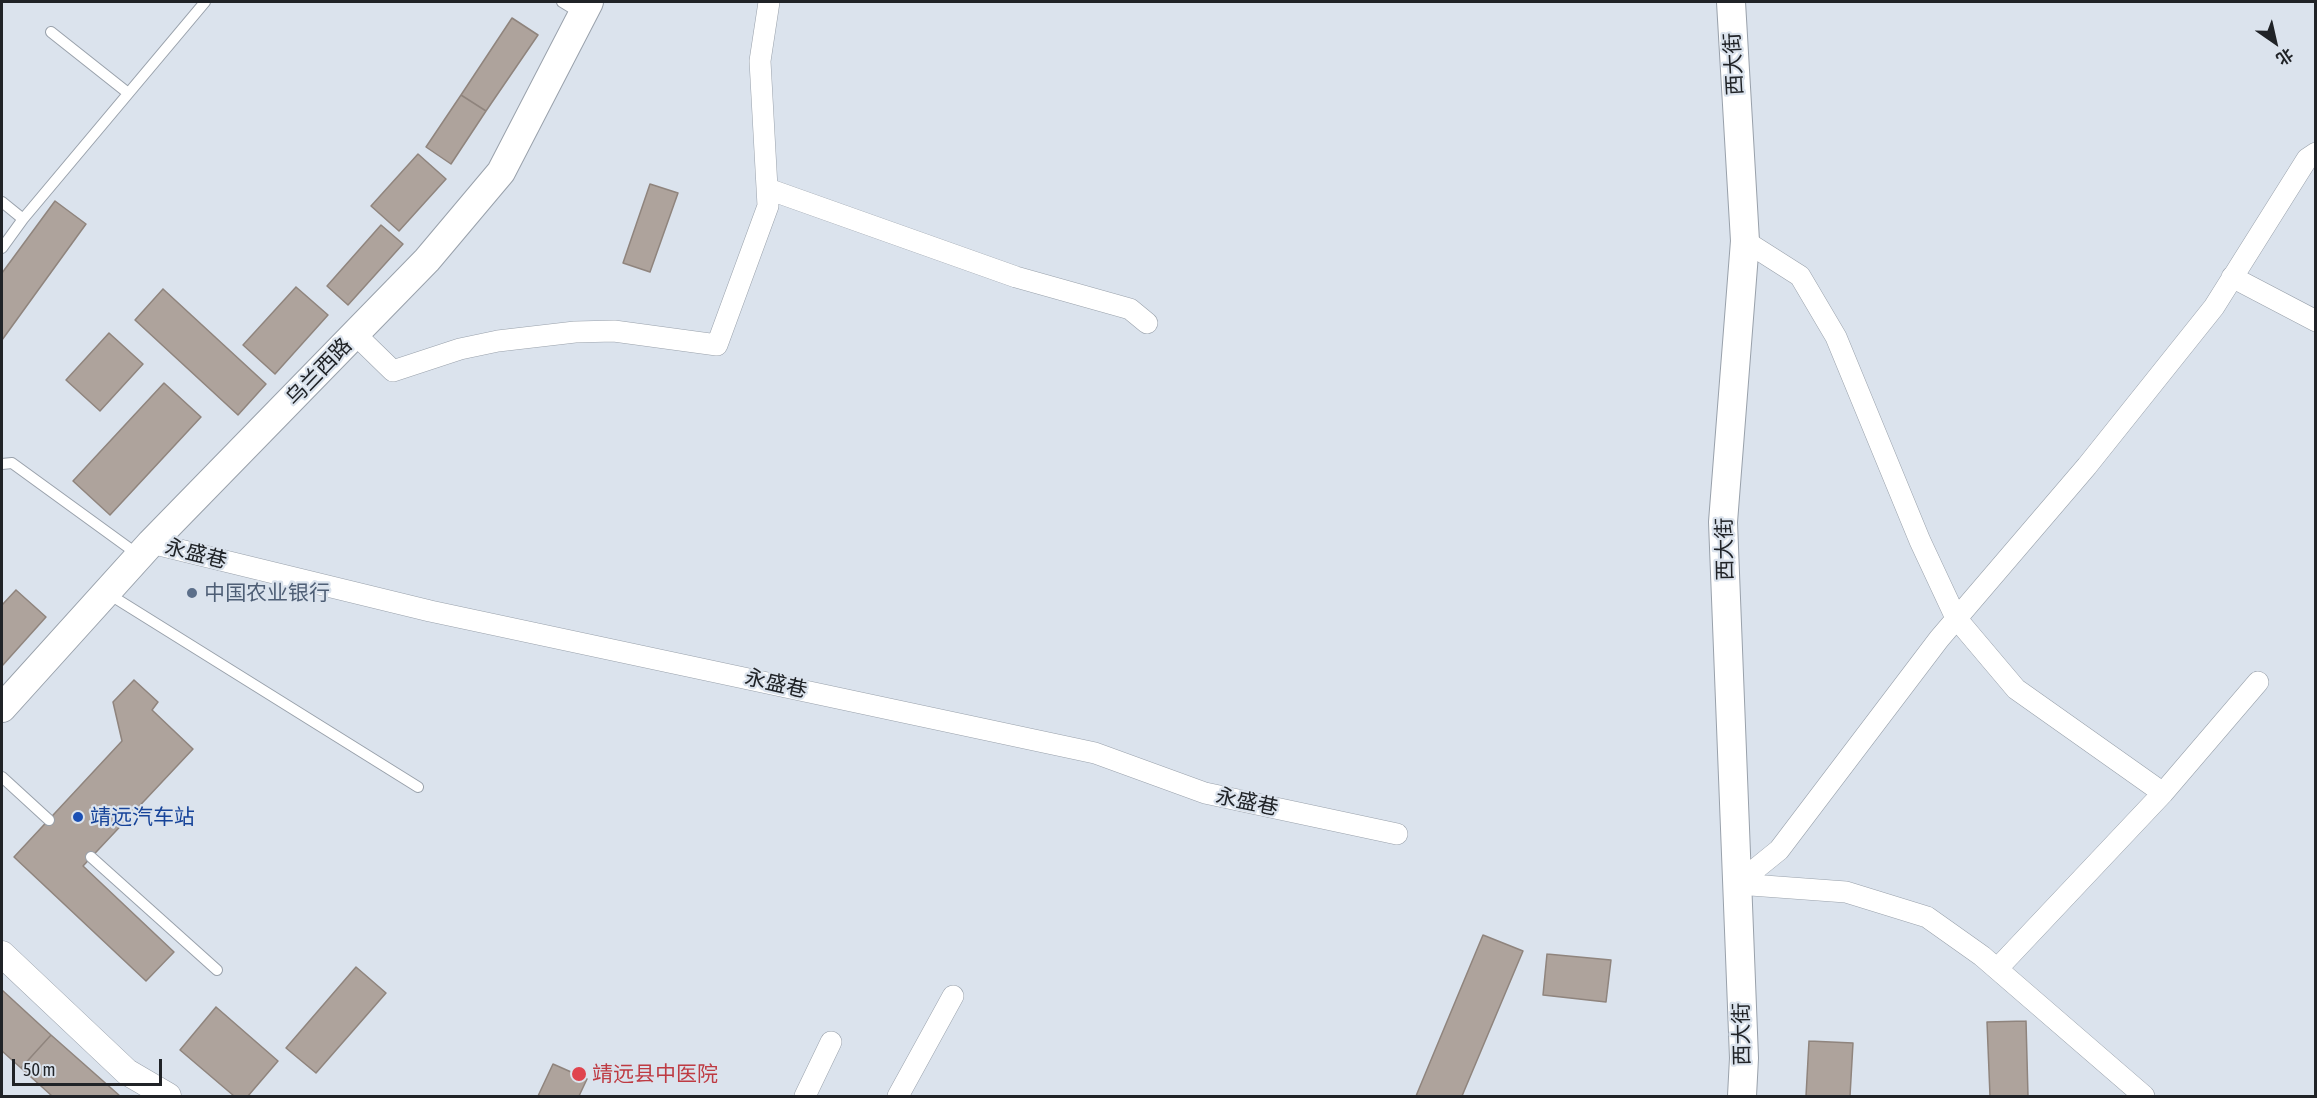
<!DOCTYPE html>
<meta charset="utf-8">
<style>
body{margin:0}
#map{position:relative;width:2317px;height:1098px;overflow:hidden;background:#dbe3ed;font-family:"Asap Condensed","Noto Sans SC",sans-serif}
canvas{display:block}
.frame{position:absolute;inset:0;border:3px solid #202327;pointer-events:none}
.north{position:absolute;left:2245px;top:12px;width:60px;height:60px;-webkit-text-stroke:4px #dbe3ed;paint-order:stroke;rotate:146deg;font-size:16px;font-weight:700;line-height:24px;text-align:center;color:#202327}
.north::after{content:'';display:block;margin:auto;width:21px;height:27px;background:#202327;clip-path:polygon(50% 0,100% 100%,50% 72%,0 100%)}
.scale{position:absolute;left:12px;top:1059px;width:150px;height:27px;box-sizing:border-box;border:3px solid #202327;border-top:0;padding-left:8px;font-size:18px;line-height:21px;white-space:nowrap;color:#202327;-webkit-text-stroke:4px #dbe3ed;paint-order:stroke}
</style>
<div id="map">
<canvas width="2317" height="1098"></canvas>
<div class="frame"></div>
<div class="north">北</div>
<div class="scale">50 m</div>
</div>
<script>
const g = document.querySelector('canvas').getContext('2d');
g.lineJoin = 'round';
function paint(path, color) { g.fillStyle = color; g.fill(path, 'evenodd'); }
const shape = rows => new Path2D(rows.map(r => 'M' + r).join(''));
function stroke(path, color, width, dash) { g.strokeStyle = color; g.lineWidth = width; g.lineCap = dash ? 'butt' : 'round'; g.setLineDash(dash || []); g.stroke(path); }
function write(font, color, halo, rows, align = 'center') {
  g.font = font + ' "Asap Condensed","Noto Sans SC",sans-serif'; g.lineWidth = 4.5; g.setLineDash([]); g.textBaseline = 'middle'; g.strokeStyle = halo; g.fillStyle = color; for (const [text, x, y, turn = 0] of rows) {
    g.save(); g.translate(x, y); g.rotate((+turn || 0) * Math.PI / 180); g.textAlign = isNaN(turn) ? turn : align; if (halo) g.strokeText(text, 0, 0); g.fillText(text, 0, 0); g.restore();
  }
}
const building = shape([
 [512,18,538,35,486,111,461,95,512,18],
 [461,95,486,111,451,164,426,147,461,95],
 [418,154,446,179,399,231,371,206,418,154],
 [650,184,678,193,650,272,623,263,650,184],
 [55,201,86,224,2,340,2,273,55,201],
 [381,225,403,244,348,305,327,286,381,225],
 [296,287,328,315,275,374,243,345,296,287],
 [163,289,266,384,238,415,135,320,163,289],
 [109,333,143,364,100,411,66,380,109,333],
 [164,383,201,417,110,515,73,481,164,383],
 [16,590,46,617,2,666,2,605,16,590],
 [134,680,158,702,152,710,193,749,83,866,174,952,146,981,14,857,122,741,113,702,134,680],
 [1483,935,1523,951,1462,1096,1416,1096,1483,935],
 [1547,954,1611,960,1606,1002,1543,995,1547,954],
 [356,967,386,993,316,1073,286,1048,356,967],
 [2,990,51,1035,21,1068,2,1051,2,990],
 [216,1007,278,1061,248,1096,234,1096,180,1050,216,1007],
 [2026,1021,2028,1096,1990,1096,1987,1022,2026,1021],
 [51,1035,120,1096,52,1096,21,1068,51,1035],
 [1809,1041,1853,1043,1850,1096,1806,1096,1809,1041],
 [553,1064,587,1079,579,1096,538,1096,553,1064]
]);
paint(building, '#aea39c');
stroke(building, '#8f847d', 1.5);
const service = shape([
 [562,2,580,13],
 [51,32,128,93],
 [2,202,23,219],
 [2,248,23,219,205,2],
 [2,464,12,463,140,556],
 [107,593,418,787],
 [2,777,49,820],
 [91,857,217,970]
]);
const minor = shape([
 [768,189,1016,277,1130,309,1147,323],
 [1745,241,1800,276,1836,337,1920,541,1956,618,2016,689,2163,793],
 [2232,277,2316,321],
 [355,334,393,371,460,349,498,341,575,332,614,331,717,345,768,206,760,61,769,2],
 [151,543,430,611,1095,753,1205,793,1397,834],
 [1737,884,1779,850,1939,639,2087,466,2214,307,2307,159,2316,153],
 [1737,884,1846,892,1927,917,1982,956,2144,1096],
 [1997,969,2163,793,2258,682],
 [805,1096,831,1042],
 [898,1096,953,996]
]);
const tertiary = shape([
 [2,954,127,1072,168,1096]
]);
const secondary = shape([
 [1731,2,1745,241,1723,522,1744,1058,1742,1096],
 [2,708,151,543,427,260,501,172,589,2]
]);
stroke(service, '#99a1ab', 12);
stroke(minor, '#99a1ab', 22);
stroke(tertiary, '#99a1ab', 27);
stroke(secondary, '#99a1ab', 30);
stroke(service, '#fff', 10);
stroke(minor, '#fff', 21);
stroke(tertiary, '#fff', 26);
stroke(secondary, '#fff', 28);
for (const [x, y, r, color] of [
 [192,593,6,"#5c6f8a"],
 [78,817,6,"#1a4fb4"],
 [579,1074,8,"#e0444e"]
]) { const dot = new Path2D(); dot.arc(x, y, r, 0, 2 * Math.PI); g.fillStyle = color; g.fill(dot); stroke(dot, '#dbe3ed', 2); }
write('21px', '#202327', '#dbe3ed', [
 ["西大街",1734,64,-93],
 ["乌兰西路",319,372,-46],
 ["西大街",1725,549,-91],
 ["永盛巷",196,554,14],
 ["永盛巷",776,684,13],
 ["永盛巷",1247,802,12],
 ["西大街",1742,1034,-91]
]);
write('21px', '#4e5e75', '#dbe3ed', [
 ["中国农业银行",204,593]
], 'left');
write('21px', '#164399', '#dbe3ed', [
 ["靖远汽车站",90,817]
], 'left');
write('21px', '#be3a42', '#dbe3ed', [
 ["靖远县中医院",592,1074]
], 'left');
</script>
